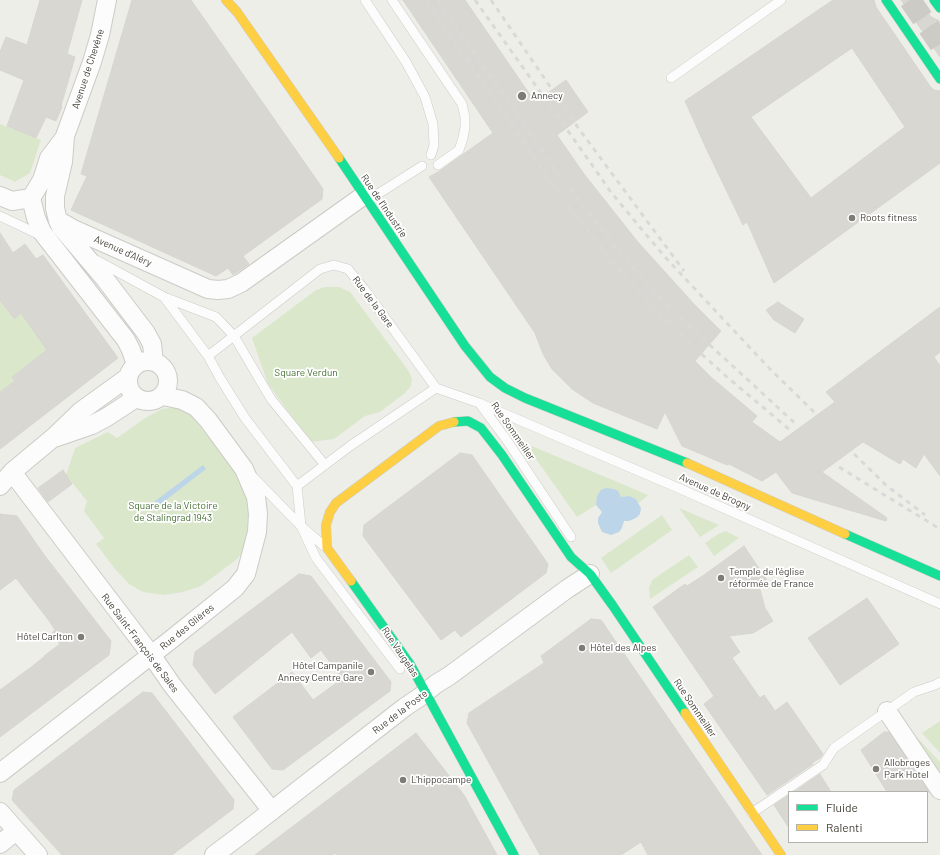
<!DOCTYPE html>
<meta charset="utf-8">
<style>
body{margin:0}
#map{position:relative;width:940px;height:855px;overflow:hidden;background:#eeeee9;font-family:Barlow,sans-serif}
canvas{display:block}
.legend{position:absolute;left:788px;top:791px;width:140px;height:52px;box-sizing:border-box;background:#fff;border:1px solid #b4b2af;margin:0;padding:5px 7px;list-style:none;font-size:12px;color:#433f36}
.legend li{display:flex;align-items:center;gap:8px;height:20px}
.legend b{width:20px;border:1px solid #b4b2af}
</style>
<div id="map">
<canvas width="940" height="855"></canvas>
<ul class="legend">
<li><b style="height:5px;background:#16e098"></b>Fluide</li>
<li><b style="height:5px;background:#ffcf43"></b>Ralenti</li>
</ul>
</div>
<script>
const g = document.querySelector('canvas').getContext('2d');
g.lineJoin = 'round';
function paint(path, color) { g.fillStyle = color; g.fill(path, 'evenodd'); }
const shape = rows => new Path2D(rows.map(r => 'M' + r).join(''));
function stroke(path, color, width, dash) { g.strokeStyle = color; g.lineWidth = width; g.lineCap = dash ? 'butt' : 'round'; g.setLineDash(dash || []); g.stroke(path); }
function write(font, color, halo, rows, align = 'center') {
  g.font = font + ' Barlow,sans-serif'; g.lineWidth = 3.5; g.setLineDash([]); g.textBaseline = 'middle'; g.strokeStyle = halo; g.fillStyle = color; for (const [text, x, y, turn = 0] of rows) {
    g.save(); g.translate(x, y); g.rotate((+turn || 0) * Math.PI / 180); g.textAlign = isNaN(turn) ? turn : align; if (halo) g.strokeText(text, 0, 0); g.fillText(text, 0, 0); g.restore();
  }
}
paint(shape([
 [0,124,41,140,30,173,15,182,0,175],
 [325,287,339,287,350,292,408,370,412,378,411,386,405,393,380,412,365,416,334,439,311,442,268,384,252,338,316,290],
 [0,300,13,319,21,313,35,333,59,348,35,359,12,377,15,381,0,392],
 [174,407,183,410,191,415,238,476,248,496,252,515,244,551,236,560,201,586,183,592,164,595,143,592,129,584,115,569,96,544,104,538,84,511,87,501,66,475,75,448,108,432,117,438,145,418,162,409],
 [532,446,648,495,639,503,636,499,629,496,596,501,596,505,577,517,529,449],
 [679,508,719,525,700,537],
 [662,515,672,530,611,573,601,558],
 [726,531,739,538,714,556,705,543,718,534],
 [689,555,698,567,650,599,649,588,652,580],
 [940,721,940,753,922,733],
 [913,733,940,762,940,776]
]), '#dae7cb');
paint(shape([
 [203,465,206,469,158,506,154,502],
 [606,488,614,489,618,491,621,497,629,496,636,499,641,508,640,514,636,518,629,521,624,521,622,528,619,532,611,535,602,532,598,523,598,518,602,512,596,505,597,496,601,490]
]), '#bdd5e8');
const building = shape([
 [40,0,82,0,67,54,75,57,61,106,62,107,56,121,46,117,36,138,7,126,24,80,0,70,0,52,6,37,27,45,40,0],
 [132,0,191,0,323,189,322,199,243,256,249,264,233,275,228,268,216,276,71,210,87,176,81,174,132,0],
 [403,0,465,0,535,102,566,80,588,112,557,135,584,174,637,241,693,303,721,331,695,361,712,378,757,416,752,422,780,442,835,402,826,392,940,307,940,352,934,357,940,366,940,476,924,454,916,468,903,459,900,464,863,442,822,472,887,518,886,521,792,493,776,472,762,481,729,464,727,465,682,446,665,412,657,429,593,403,572,389,552,369,543,354,535,333,429,177,441,170,493,133,403,0],
 [833,0,874,0,876,7,930,86,934,90,940,91,940,163,774,283,747,222,743,225,706,148,685,101,833,0],
 [852,48,905,127,811,198,751,117,852,48],
 [901,0,922,0,924,7,930,16,935,19,938,20,940,22,940,57,901,0],
 [0,233,13,253,25,244,36,259,43,255,118,358,0,449,0,392,15,381,12,377,47,350,21,313,14,319,0,300,0,233],
 [778,302,804,319,795,333,774,320,766,310,778,302],
 [460,453,472,455,548,564,546,573,461,637,455,630,441,640,363,536,364,525,460,453],
 [63,470,72,484,48,502,38,488,63,470],
 [0,514,17,516,45,556,111,641,109,655,0,737,0,690,30,668,44,657,44,656,60,644,52,633,55,630,50,622,16,578,0,590,0,514],
 [744,546,767,580,759,586,765,608,773,621,753,633,729,636,740,652,732,658,760,698,764,695,775,711,787,702,823,754,820,758,812,763,813,764,767,795,704,704,714,696,653,607,685,584,687,586,704,575,744,546],
 [299,574,311,576,391,682,390,691,283,770,272,769,233,717,292,672,313,700,342,679,321,650,311,658,292,632,215,694,193,665,195,652,299,574],
 [867,598,899,644,840,685,808,638,867,598],
 [591,619,601,620,762,855,648,855,641,842,621,855,540,855,467,723,469,713,544,663,541,656,591,619],
 [143,692,152,693,234,800,233,809,172,855,62,855,12,800,14,790,143,692],
 [884,732,889,732,929,792,887,792,861,750,884,732],
 [416,733,464,795,497,855,337,855,335,853,333,855,255,855,416,733],
 [820,774,831,792,794,792,820,774],
 [789,795,789,828,774,805,789,795]
]);
paint(building, '#d8d7d2');
stroke(building, '#d6d5cf', 1);
stroke(shape([
 [910,0,940,44]
]), '#cccbc5', 22, [22, 11]);
const lane = shape([
 [365,0,406,62,425,97,433,124,434,145,431,155],
 [392,0,462,104,465,117,465,127,463,138,459,150,438,165],
 [671,78,781,0],
 [367,201,422,166],
 [0,216,42,236],
 [96,260,164,297,216,317,234,336,271,399,325,465],
 [164,297,208,356,220,378,245,418,297,486],
 [208,356,320,269,334,265,348,269,365,290,436,388],
 [436,388,479,403,676,487,940,604],
 [480,404,506,439,571,537],
 [253,477,301,526,324,546],
 [297,486,301,526,316,558,400,669],
 [297,486,350,446,436,388],
 [752,813,823,765,834,748,914,692,935,685,940,682]
]);
const street = shape([
 [107,0,100,35,92,62,65,136,63,162,55,196,55,208,58,221,61,227,105,279,146,333,152,344,154,362],
 [0,196,12,201,31,198],
 [31,198,36,218,42,232,126,340,131,350,136,365],
 [31,198,42,180,49,158,65,137],
 [61,222,73,229,208,289,218,290,228,289,241,283,363,196],
 '128 381a20 20 0 1 1 40 0a20 20 0 1 1-40 0Z',
 [57,437,92,425,107,417,136,398],
 [12,472,152,656,172,685,272,811],
 [0,486,12,472,54,437,81,411,128,377],
 [887,711,940,790],
 [0,773,173,638,235,588,246,574,257,532,258,514,256,497,244,469,208,420,196,407,182,400,163,396],
 [0,812,38,855],
 [0,844,16,831],
 [214,855,238,837,405,707,420,697,436,684,449,676,567,589,590,574]
]);
const fast = shape([
 [886,0,940,79],
 [934,0,940,8],
 [339,158,465,346,490,377,505,388,525,398,687,463],
 [454,422,468,421,481,428,502,455,571,557,590,574,613,606,685,713],
 [845,534,940,576],
 [351,581,410,664,514,855]
]);
const slow = shape([
 [226,0,237,12,339,158],
 [687,463,845,534],
 [351,581,327,548,326,525,330,512,336,503,439,426,454,422],
 [685,713,781,855]
]);
stroke(lane, '#cccbc7', 10);
stroke(street, '#cccbc7', 20);
stroke(fast, '#cccbc0', 10);
stroke(slow, '#cccbc0', 10);
stroke(lane, '#fcfcfc', 9);
stroke(street, '#fcfcfc', 18);
stroke(fast, '#16e098', 9);
stroke(slow, '#ffcf43', 9);
stroke(shape([
 [426,0,549,180,567,204,619,270,666,321,696,349,727,377,790,430],
 [438,0,553,167,622,256,671,309,700,336,797,425],
 [475,0,590,162,610,191,643,231,665,257,768,367,814,412],
 [491,0,579,129,684,271],
 [854,454,887,486,925,515],
 [839,467,940,529]
]), '#d9d9d8', 3, [5, 5]);
for (const [x, y, r, color] of [
 [522,96,5,"#7f7c75"],
 [852,218,4,"#7f7c75"],
 [721,578,4,"#7f7c75"],
 [81,637,4,"#7f7c75"],
 [582,648,4,"#7f7c75"],
 [371,672,4,"#7f7c75"],
 [876,769,4,"#7f7c75"],
 [403,780,4,"#7f7c75"]
]) { const dot = new Path2D(); dot.arc(x, y, r, 0, 2 * Math.PI); g.fillStyle = color; g.fill(dot); stroke(dot, '#fff', 1.5); }
write('10px', '#433f36', '#fff', [
 ["Avenue de Chevêne",88,69,-72],
 ["Rue de l'Industrie",384,206,56],
 ["Avenue d'Aléry",123,251,24],
 ["Rue de la Gare",373,302,53],
 ["Rue Sommeiller",513,431,55],
 ["Avenue de Brogny",715,492,24],
 ["Rue des Glières",187,627,-39],
 ["Rue Saint-François de Sales",140,643,53],
 ["Rue Vaugelas",400,652,56],
 ["Rue Sommeiller",695,708,56],
 ["Rue de la Poste",400,712,-37]
]);
write('10px', '#433f36', '#fff', [
 ["Annecy",531,96],
 ["Roots fitness",860,218],
 ["Temple de l'église",729,572],
 ["réformée de France",729,584],
 ["Hôtel Carlton",73,637,"right"],
 ["Hôtel des Alpes",590,648],
 ["Hôtel Campanile",363,666,"right"],
 ["Annecy Centre Gare",363,678,"right"],
 ["Allobroges",884,763],
 ["Park Hotel",884,775],
 ["L'hippocampe",411,780]
], 'left');
write('10px', '#436f30', '#fff', [
 ["Square Verdun",306,373],
 ["Square de la Victoire",173,506],
 ["de Stalingrad 1943",173,518]
]);
</script>
